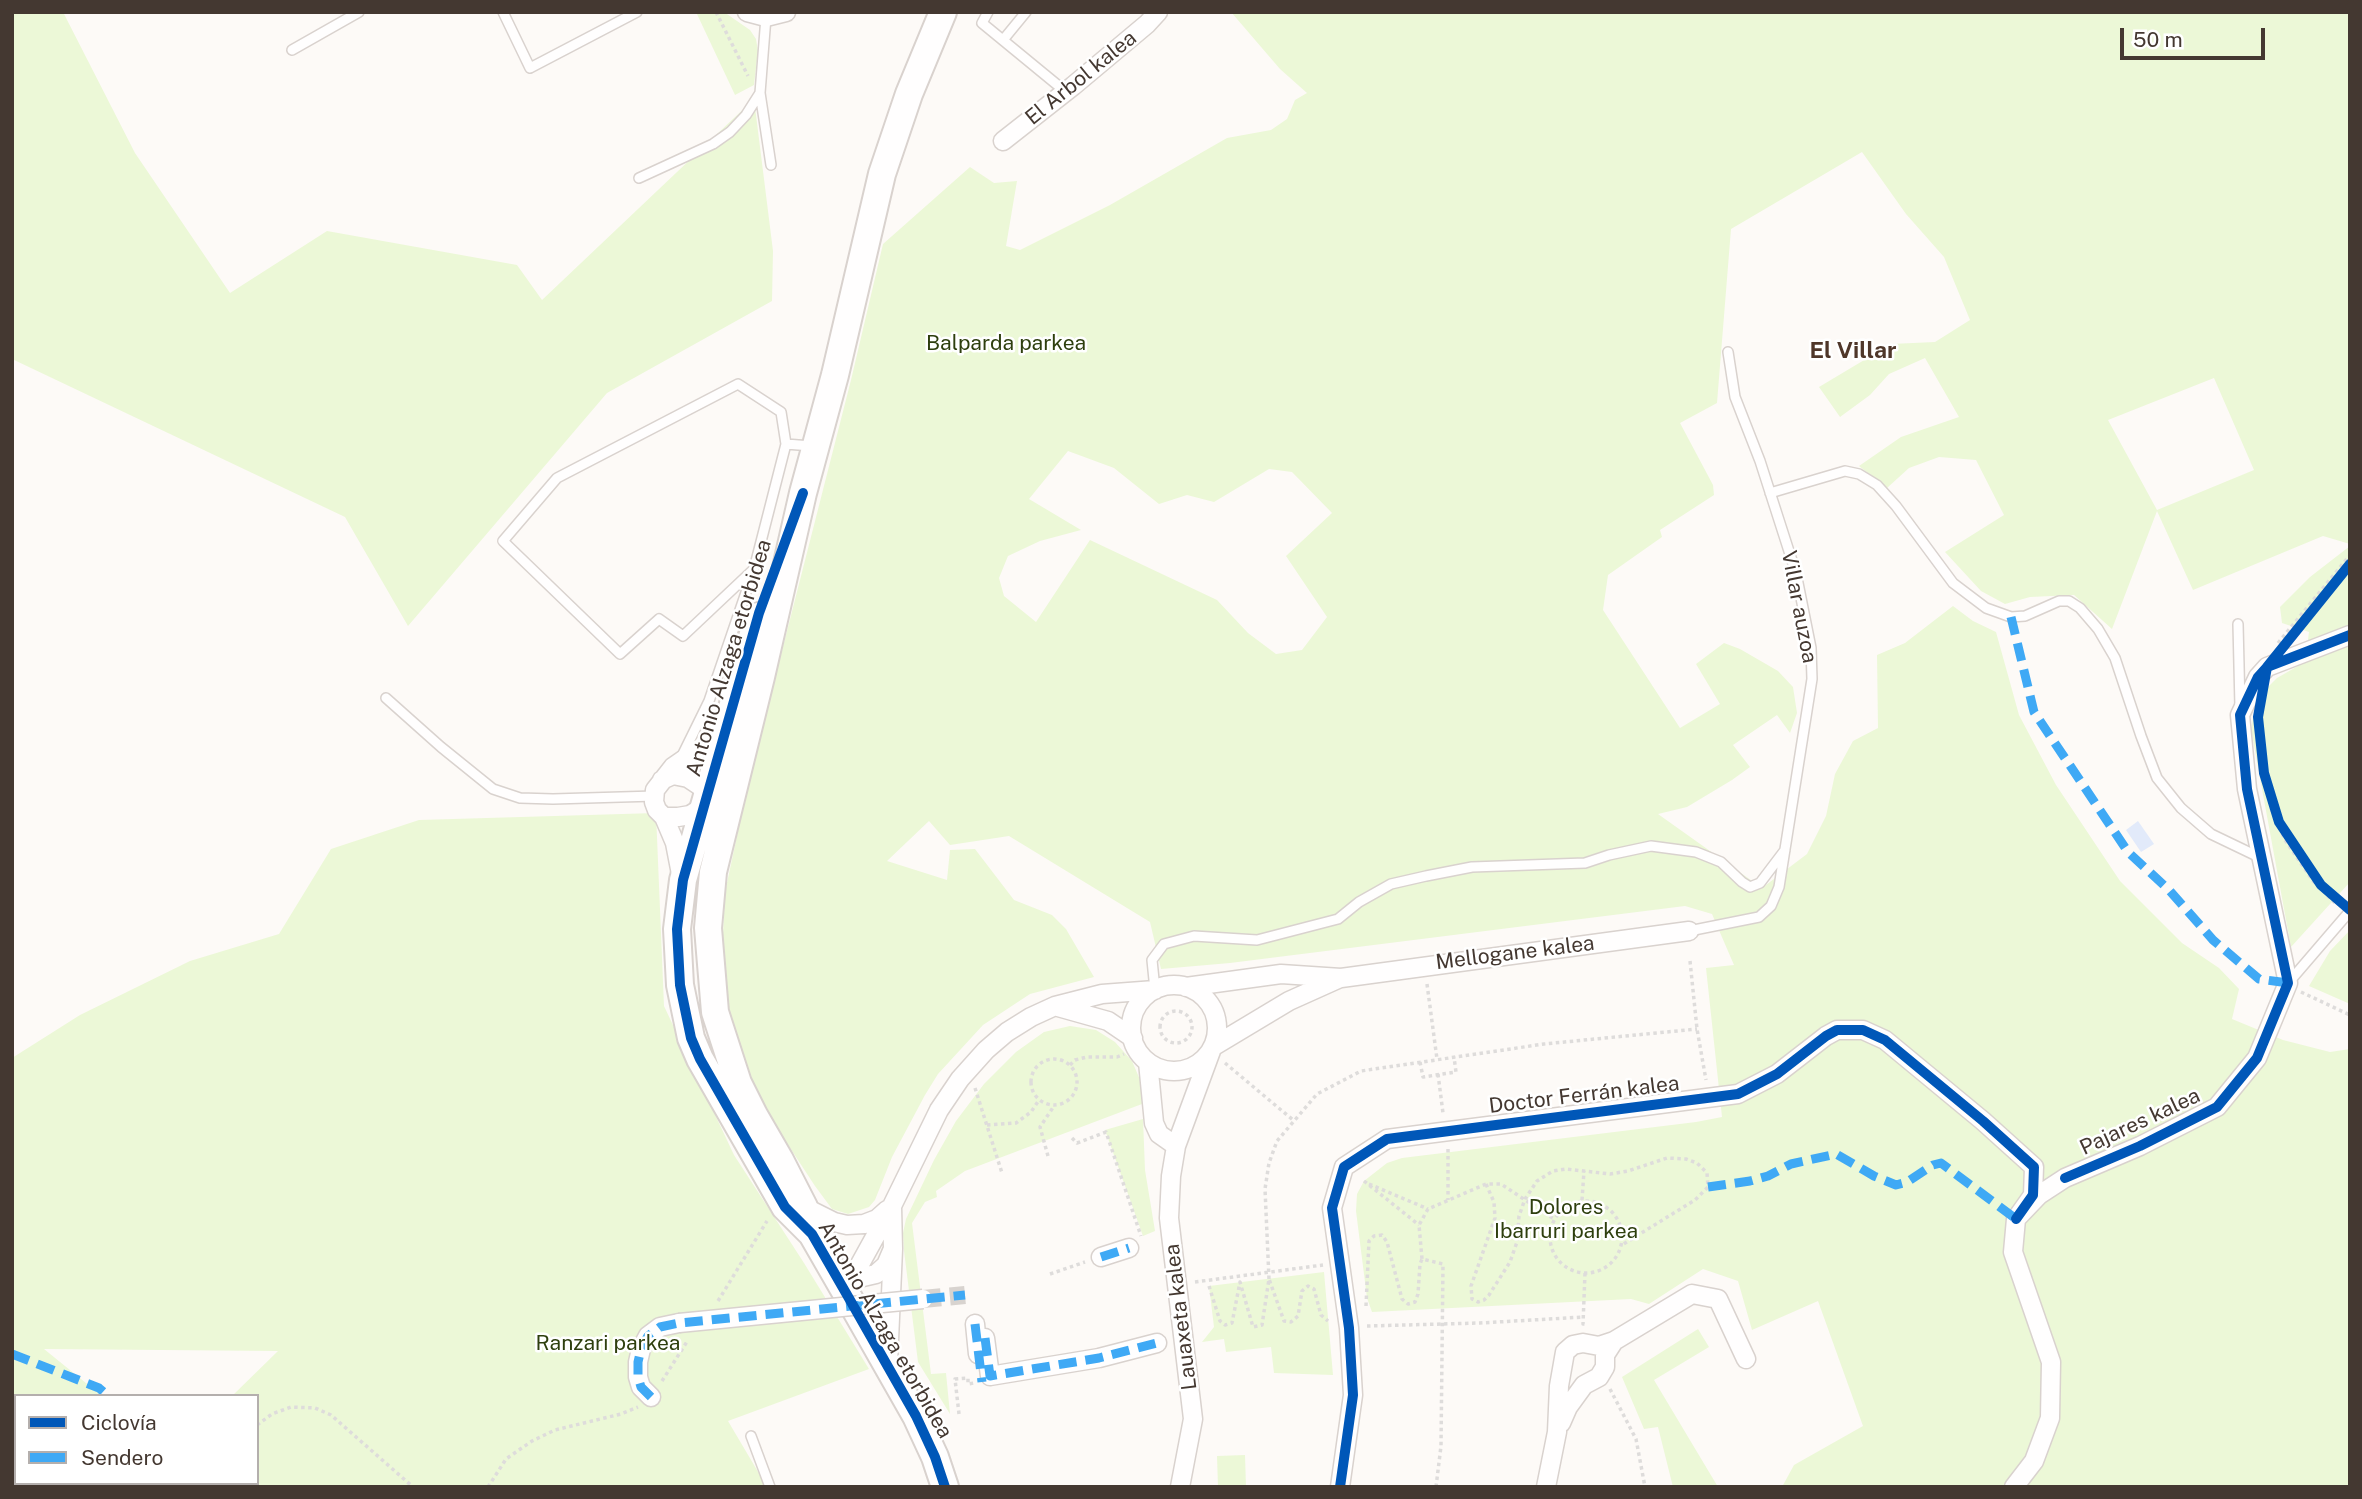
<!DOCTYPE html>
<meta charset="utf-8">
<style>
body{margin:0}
#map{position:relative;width:2362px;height:1499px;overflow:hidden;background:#fdfaf7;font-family:"Public Sans",sans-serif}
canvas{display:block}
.frame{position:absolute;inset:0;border:14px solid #443831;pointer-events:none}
.legend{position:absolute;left:14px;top:1394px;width:245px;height:91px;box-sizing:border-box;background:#fff;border:2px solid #b4afad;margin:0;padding:9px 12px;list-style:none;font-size:21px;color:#443831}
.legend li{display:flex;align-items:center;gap:14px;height:35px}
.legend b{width:35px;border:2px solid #b4afad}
.scale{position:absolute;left:2120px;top:28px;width:145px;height:32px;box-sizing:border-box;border:4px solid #443831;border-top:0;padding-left:9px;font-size:21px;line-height:24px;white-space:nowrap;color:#443831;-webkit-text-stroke:5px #fff;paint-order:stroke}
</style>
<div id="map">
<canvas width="2362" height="1499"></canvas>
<div class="frame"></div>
<ul class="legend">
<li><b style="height:9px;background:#0057b8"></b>Ciclovía</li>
<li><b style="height:9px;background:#3fa9f5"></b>Sendero</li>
</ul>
<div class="scale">50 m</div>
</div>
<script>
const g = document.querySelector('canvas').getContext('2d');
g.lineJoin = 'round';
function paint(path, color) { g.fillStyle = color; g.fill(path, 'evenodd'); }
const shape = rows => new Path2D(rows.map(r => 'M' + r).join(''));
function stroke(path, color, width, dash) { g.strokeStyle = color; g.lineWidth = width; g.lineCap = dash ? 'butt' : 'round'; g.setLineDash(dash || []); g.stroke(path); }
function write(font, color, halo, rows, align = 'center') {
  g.font = font + ' "Public Sans",sans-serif'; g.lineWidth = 5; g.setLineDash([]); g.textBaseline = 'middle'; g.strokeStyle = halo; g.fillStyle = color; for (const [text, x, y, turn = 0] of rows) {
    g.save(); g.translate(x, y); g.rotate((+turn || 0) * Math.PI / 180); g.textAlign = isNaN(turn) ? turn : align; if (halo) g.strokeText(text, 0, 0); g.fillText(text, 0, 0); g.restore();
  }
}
paint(shape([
 [12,12,63,12,135,153,230,293,327,231,517,265,542,300,754,99,773,251,772,301,607,393,408,626,345,517,12,359],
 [696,12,724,12,750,30,756,39,758,51,754,85,735,95],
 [1231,12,2350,12,2350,544,2323,536,2193,590,2157,511,2112,629,2074,595,2030,597,2005,604,1981,591,1945,552,2004,515,1976,460,1939,457,1909,468,1887,488,1859,466,1901,437,1959,417,1925,358,1889,374,1870,395,1840,417,1819,387,1891,344,1935,342,1970,320,1944,257,1906,214,1862,152,1731,229,1717,403,1680,423,1713,485,1714,495,1660,530,1662,537,1608,575,1603,610,1680,728,1720,704,1696,664,1724,643,1740,649,1778,671,1793,687,1797,713,1790,733,1777,715,1733,745,1750,767,1732,780,1687,807,1658,814,1762,888,1807,854,1826,816,1835,774,1853,741,1878,728,1877,655,1905,643,1953,606,1973,621,1996,632,2019,715,2056,785,2120,881,2182,943,2219,968,2239,989,2232,1019,2283,1040,2330,1052,2350,1049,2350,1487,1782,1487,1794,1465,1863,1426,1818,1301,1752,1330,1738,1281,1703,1269,1649,1304,1631,1299,1372,1312,1367,1298,1356,1211,1357,1194,1364,1181,1387,1163,1402,1158,1696,1122,1722,1117,1706,968,1734,965,1712,914,1685,906,1230,963,1161,969,1150,922,1009,836,950,845,929,821,887,861,947,880,950,850,975,849,1014,900,1052,915,1066,929,1094,977,1030,994,983,1025,938,1074,925,1095,892,1157,875,1200,869,1207,848,1214,832,1209,815,1186,773,1122,742,1061,721,976,725,892,749,780,851,380,883,244,970,167,994,183,1017,181,1006,246,1020,250,1110,205,1227,138,1271,130,1287,119,1295,100,1307,93,1280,69],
 [2214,378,2254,470,2157,510,2108,420],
 [1068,451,1114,468,1159,504,1187,495,1214,502,1269,469,1292,472,1332,513,1286,556,1327,617,1302,650,1276,654,1248,633,1217,600,1090,540,1036,622,1004,596,999,578,1008,556,1040,541,1081,530,1029,499],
 [2350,546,2350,882,2291,947,2251,729,2254,713,2261,694,2277,678,2305,662,2309,632,2282,623,2280,607,2310,577],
 [656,813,664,1006,734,1155,804,1263,869,1369,728,1421,767,1487,238,1487,233,1483,257,1483,257,1396,232,1396,278,1351,44,1349,102,1396,16,1396,16,1483,181,1483,182,1487,12,1487,12,1058,80,1015,190,961,279,934,331,849,419,820],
 [2350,930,2350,1004,2309,986,2330,951],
 [1070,1026,1096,1030,1115,1042,1132,1061,1141,1082,1142,1104,965,1171,936,1191,937,1197,925,1202,912,1223,931,1374,946,1373,950,1414,918,1362,904,1251,903,1233,906,1219,934,1160,956,1121,984,1084,1016,1052,1044,1032],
 [1143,1119,1145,1170,1155,1231,1143,1236,1105,1130],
 [1324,1272,1333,1375,1274,1373,1271,1347,1226,1352,1224,1339,1202,1342,1214,1327,1209,1286],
 [1698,1329,1709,1347,1654,1380,1718,1487,1673,1487,1658,1427,1644,1429,1622,1377],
 [1245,1455,1246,1487,1218,1487,1217,1456]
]), '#ecf8d7');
paint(shape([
 [2138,821,2154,844,2141,852,2126,830]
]), '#e2eafa');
stroke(shape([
 [923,1299,965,1295]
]), '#d8d3cf', 18, [18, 9]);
const lane = shape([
 [503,12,530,68,637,12],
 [988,12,982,23,1066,92],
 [766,17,760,93,771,165],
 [1003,40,1026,12],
 [292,50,359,12],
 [639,178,713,144,730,132,746,115,760,93],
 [1770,493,1845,471,1859,474,1877,485,1896,506,1953,583,1986,608,2011,617,2025,616,2059,601,2069,601,2080,608,2098,629,2115,658,2141,736,2157,778,2181,808,2211,834,2261,858],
 [754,569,683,636,659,619,620,654,503,541,557,478,738,384,781,412,786,444],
 [2238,624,2240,707],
 [386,698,441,747,493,789,520,798,553,799,655,796],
 [681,758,709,701,754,569,786,444,811,446],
 [1689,931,1759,917,1771,906,1779,887,1812,679,1811,648,1796,573,1760,461,1735,397,1728,352],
 [2289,982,2350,911],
 [1155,990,1152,960,1164,944,1194,936,1257,940,1338,919,1359,902,1391,884,1426,876,1472,867,1585,863,1609,855,1651,846,1696,852,1721,862,1742,882,1750,887,1760,883,1785,850],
 [751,1436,770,1487]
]);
const street = shape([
 [747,12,766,17,786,12],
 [1003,141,1073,86,1147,24,1158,12],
 [662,780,673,775,688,778,700,786,711,800],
 [664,817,678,817,690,815,709,803],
 [681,874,675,843,664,817,657,810,654,802,655,790,673,767,702,747,724,717],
 '1131 1028a43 43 0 1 1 86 0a43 43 0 1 1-86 0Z',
 [1186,987,1281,974,1341,978,1689,931],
 [1058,1007,1108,1021,1133,1038],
 [1214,1046,1289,1001,1338,979],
 [1148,1062,1154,1123,1159,1134,1176,1146],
 [804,1207,834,1222,847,1225,864,1224,877,1219,887,1210],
 [1101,1257,1129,1248],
 [847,1273,863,1277,876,1274,886,1265,892,1251],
 [852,1300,850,1288,854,1275,892,1206,939,1110,960,1079,986,1050,1007,1032,1031,1017,1055,1006,1102,994,1155,990],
 [975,1324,978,1354],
 [985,1338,990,1376,1099,1358,1157,1343],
 [888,1363,893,1249,892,1206],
 [651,1397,641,1387,638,1377,638,1362,641,1349,648,1336,660,1327,679,1323],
 [1561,1423,1568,1407,1584,1385,1599,1377,1605,1367,1605,1355,1614,1341],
 [212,1483,217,1487],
 [1180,1487,1193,1419,1169,1218,1171,1176,1176,1146,1211,1051],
 [1340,1487,1353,1395,1349,1328,1332,1208,1344,1167,1387,1139,1738,1094,1777,1074,1826,1036,1837,1030,1863,1030,1885,1040,1983,1121,2034,1167,2033,1195,2016,1219],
 [1546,1487,1557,1432,1559,1386,1565,1352,1573,1345,1583,1343,1599,1346,1614,1341,1692,1294,1718,1299,1746,1359],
 [2014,1487,2034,1461,2050,1418,2051,1362,2013,1252,2016,1219,2039,1195,2065,1178,2140,1146,2217,1107,2257,1058,2288,983,2247,789,2240,715,2258,677,2267,667,2350,635]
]);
const secondary = shape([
 [758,616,683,880,677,929,680,985,691,1038,700,1059,785,1207,812,1234,854,1307,916,1416,935,1457,945,1487],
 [812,1234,804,1207,780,1160,754,1115,738,1083,715,1012,708,928,713,872,761,677,803,493,835,375,882,174,909,94,943,12]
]);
stroke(lane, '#d9d2ce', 12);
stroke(street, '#d9d2ce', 21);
stroke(secondary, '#d9d2ce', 30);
stroke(shape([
 [716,12,748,76],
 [2278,643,2350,555],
 [2271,808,2285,840,2313,881,2337,905],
 [1690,961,1697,1029,1706,1080],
 [1427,984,1437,1059],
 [2301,992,2350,1015],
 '1160 1027a16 16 0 1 1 32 0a16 16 0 1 1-32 0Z',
 '1031 1082a23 23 0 1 1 46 0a23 23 0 1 1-46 0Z',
 [1420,1062,1423,1077,1456,1072,1454,1057],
 [1225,1063,1293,1120],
 [1070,1065,1075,1060,1087,1057,1117,1057,1124,1054],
 [1438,1074,1443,1113],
 [975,1088,1002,1173],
 [987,1125,1016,1123,1031,1112,1039,1100],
 [1072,1138,1077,1143,1106,1132,1141,1236],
 [1448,1149,1448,1200],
 [1048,1156,1040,1127,1054,1106],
 [1364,1181,1419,1225],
 [1369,1184,1428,1209],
 [1486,1184,1494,1202,1495,1218,1471,1286,1472,1299,1478,1302,1484,1300,1489,1295,1510,1262,1517,1242,1519,1216,1525,1199,1537,1181,1553,1171,1566,1169,1610,1174,1628,1171,1667,1158,1686,1159,1697,1163,1707,1173,1708,1187,1695,1200,1622,1245],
 [1582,1200,1584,1171],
 '1550 1237a36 36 0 1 1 72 0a36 36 0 1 1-72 0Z',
 [1585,1273,1583,1324,1587,1324],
 [1050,1274,1085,1262],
 [1269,1279,1265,1189,1269,1163,1277,1141,1317,1094,1361,1071,1544,1044,1697,1029],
 [1195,1282,1323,1265],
 [1209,1286,1220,1321,1225,1325,1232,1323,1240,1282,1253,1327,1262,1325,1269,1279,1284,1321,1291,1322,1298,1316,1302,1291,1308,1286,1314,1289,1321,1315,1328,1321],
 [718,1301,767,1221],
 [1366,1306,1369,1241,1374,1236,1382,1235,1387,1242,1402,1299,1408,1304,1415,1302,1418,1294,1420,1264,1422,1259],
 [1367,1326,1480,1323,1584,1317],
 [662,1381,688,1340],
 [1610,1389,1636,1439,1645,1487],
 [959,1414,955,1379,968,1378,968,1384,974,1383],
 [257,1425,272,1414,291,1407,315,1408,331,1415,413,1487],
 [244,1487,244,1483],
 [488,1487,506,1459,532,1441,555,1430,621,1414,638,1407],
 [1436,1487,1441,1446,1443,1264,1422,1259,1419,1225,1428,1209,1486,1184,1501,1184,1554,1219]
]), '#dedcdb', 3.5, [3.5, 3.5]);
stroke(lane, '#fffefe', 9);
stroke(street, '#fffefe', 18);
stroke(secondary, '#fffefe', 26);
const streetBridge = shape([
 [679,1323,923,1299]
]);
stroke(streetBridge, '#d9d2ce', 21, []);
stroke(streetBridge, '#fffefe', 18);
stroke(shape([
 [2011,617,2034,712,2128,852,2169,890,2213,940,2259,979,2288,983],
 [1708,1187,1750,1181,1768,1176,1791,1164,1836,1154,1874,1176,1896,1185,1907,1182,1933,1165,1941,1163,2016,1219],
 [1101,1257,1129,1248],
 [975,1324,982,1382],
 [985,1338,990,1376,1099,1358,1157,1343],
 [12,1354,99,1388,108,1396],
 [651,1397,641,1387,638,1377,638,1362,641,1349,648,1336,660,1327,679,1323,965,1295]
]), '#3fa9f5', 9, [18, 9]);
stroke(shape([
 [803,493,759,613,683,880,677,929,680,985,691,1038,700,1059,785,1207,812,1234,854,1307,916,1416,935,1457,945,1487],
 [2350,564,2267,667,2258,717,2264,773,2279,822,2321,885,2350,910],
 [2065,1178,2140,1146,2217,1107,2257,1058,2288,983,2247,789,2240,715,2258,677,2267,667,2350,635],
 [1340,1487,1353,1395,1349,1328,1332,1208,1344,1167,1387,1139,1738,1094,1777,1074,1826,1036,1837,1030,1863,1030,1885,1040,1983,1121,2034,1167,2033,1195,2016,1219]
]), '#0057b8', 10);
write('21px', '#443831', '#fff', [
 ["El Arbol kalea",1081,78,-39],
 ["Villar auzoa",1799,607,79],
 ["Antonio Alzaga etorbidea",729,658,-73],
 ["Mellogane kalea",1515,953,-7],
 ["Doctor Ferrán kalea",1584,1095,-7],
 ["Pajares kalea",2140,1122,-25],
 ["Lauaxeta kalea",1181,1317,-97],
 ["Antonio Alzaga etorbidea",885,1330,60]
]);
write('21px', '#2e3f0e', '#fff', [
 ["Balparda parkea",1006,344],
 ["Dolores",1566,1208],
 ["Ibarruri parkea",1566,1232],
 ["Ranzari parkea",608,1344]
]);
write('bold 23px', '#4f372a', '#fff', [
 ["El Villar",1853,351]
]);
</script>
